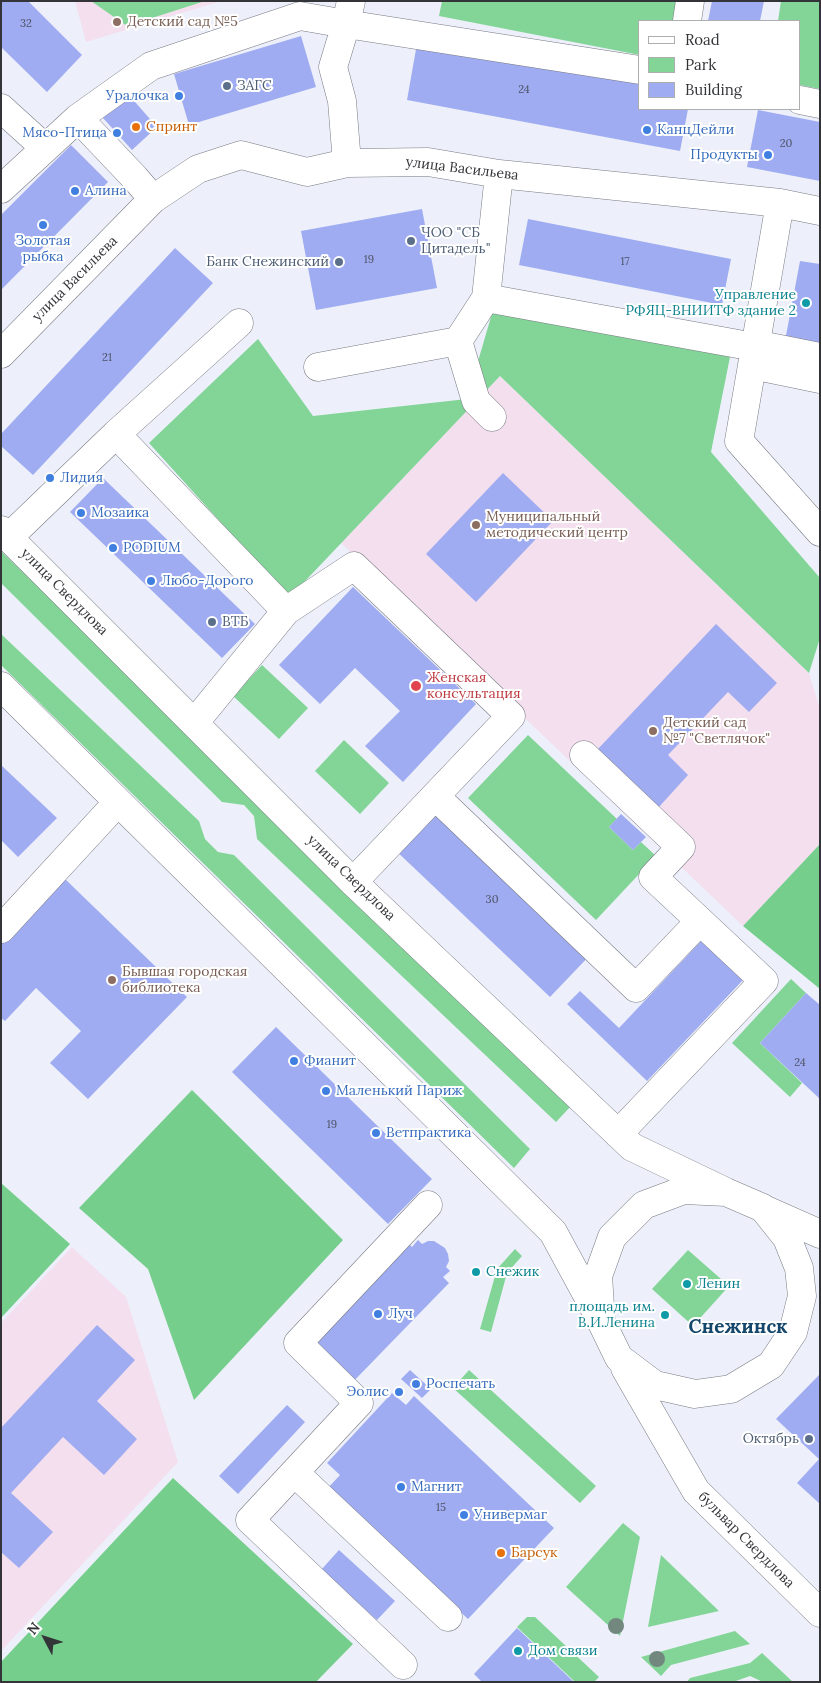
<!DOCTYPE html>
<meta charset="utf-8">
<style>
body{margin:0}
#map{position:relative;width:821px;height:1683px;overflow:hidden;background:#edf0fa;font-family:Lora,serif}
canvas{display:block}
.frame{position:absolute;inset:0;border:2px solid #333438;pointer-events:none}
.legend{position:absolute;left:638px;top:20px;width:162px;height:90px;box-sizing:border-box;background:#fff;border:1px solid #adaeaf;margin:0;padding:6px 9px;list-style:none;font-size:15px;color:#333438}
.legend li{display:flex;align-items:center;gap:10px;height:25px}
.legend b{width:25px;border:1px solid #adaeaf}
.north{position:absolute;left:20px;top:1613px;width:50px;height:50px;-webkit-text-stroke:4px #fff;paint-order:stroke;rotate:310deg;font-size:14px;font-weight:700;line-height:20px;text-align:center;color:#333438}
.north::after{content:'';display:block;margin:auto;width:18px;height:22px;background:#333438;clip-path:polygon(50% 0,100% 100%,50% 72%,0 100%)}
</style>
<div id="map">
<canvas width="821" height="1683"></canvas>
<div class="frame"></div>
<ul class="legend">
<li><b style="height:6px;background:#fff"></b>Road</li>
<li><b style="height:14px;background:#82d597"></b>Park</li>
<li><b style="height:14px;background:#9facf1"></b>Building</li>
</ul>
<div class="north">N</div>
</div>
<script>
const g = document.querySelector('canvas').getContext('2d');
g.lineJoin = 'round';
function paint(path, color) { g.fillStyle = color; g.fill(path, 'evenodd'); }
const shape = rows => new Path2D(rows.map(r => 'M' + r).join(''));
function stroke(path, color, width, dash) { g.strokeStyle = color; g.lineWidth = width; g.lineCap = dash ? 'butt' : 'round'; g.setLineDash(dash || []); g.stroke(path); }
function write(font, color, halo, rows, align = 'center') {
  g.font = font + ' Lora,serif'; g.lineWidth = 4; g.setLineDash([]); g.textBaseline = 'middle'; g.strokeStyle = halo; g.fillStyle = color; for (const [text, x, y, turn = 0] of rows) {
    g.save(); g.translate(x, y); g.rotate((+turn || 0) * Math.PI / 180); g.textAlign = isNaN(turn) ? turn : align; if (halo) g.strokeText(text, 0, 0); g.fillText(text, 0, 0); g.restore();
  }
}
paint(shape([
 [75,1,221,1,86,42],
 [500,376,809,673,820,709,820,844,743,926,341,543],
 [72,1247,126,1297,178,1462,1,1651,1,1323]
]), '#f4dfee');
paint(shape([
 [91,1,205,1,127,26],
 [442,1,677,1,673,21,640,21,640,55,439,16],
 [781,1,820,1,820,89,800,85,800,21,778,21],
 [493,310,731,352,711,452,820,578,820,638,809,673,500,376,289,598,149,443,258,339,313,416,467,399],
 [1,551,572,1105,556,1122,257,839,254,816,244,805,222,802,1,583],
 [1,634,199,821,205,839,218,852,234,855,530,1149,514,1168,1,665],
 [262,665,308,708,279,739,233,696],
 [528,735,617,819,609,827,633,850,641,842,656,856,596,920,468,798],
 [344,740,389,783,360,814,315,771],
 [791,979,806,993,760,1043,802,1083,790,1097,732,1043],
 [515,1249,522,1256,507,1273,491,1332,480,1329,497,1269],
 [688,1250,729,1286,693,1326,652,1289],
 [469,1370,596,1486,580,1503,453,1388],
 [623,1523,640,1537,620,1636,566,1587],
 [661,1555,719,1611,648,1627],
 [527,1617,535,1617,599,1677,594,1682,575,1682,517,1627],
 [735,1631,750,1644,671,1665,661,1676,641,1657],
 [762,1653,793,1682,763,1682,750,1676,733,1682,687,1682,690,1678,750,1663]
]), '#82d597');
paint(shape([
 [820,844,820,989,743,926],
 [192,1090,343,1240,194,1400,148,1269,79,1208],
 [1,1183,70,1244,1,1318],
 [173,1478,353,1644,316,1682,1,1682,1,1662]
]), '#76ce8d');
paint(shape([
 [1,1,28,1,82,55,47,92,1,47],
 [712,1,764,1,760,21,708,21],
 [301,36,316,87,189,125,174,74],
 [418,38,640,79,640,109,688,109,680,151,407,100],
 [129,95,157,127,132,150,103,118],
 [758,110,820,122,820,181,747,167],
 [71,145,108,182,1,290,1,215],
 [422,209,437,288,316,310,301,231],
 [528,219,731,259,722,305,519,265],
 [175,248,213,283,33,475,1,446,1,434],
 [800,261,820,264,820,347,785,341],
 [503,473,553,521,476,602,426,554],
 [103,478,255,624,222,658,70,512],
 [353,587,476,704,403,782,365,746,400,711,355,668,320,704,279,665],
 [716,624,777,683,749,712,728,692,668,755,688,775,658,808,597,750],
 [1,765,57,818,18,857,1,840],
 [435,802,593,952,550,997,392,847],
 [621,814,646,837,633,850,609,827],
 [65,879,187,997,88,1099,50,1063,81,1031,36,988,5,1021,1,1018,1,944],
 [702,940,743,980,647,1081,567,1004,580,991,619,1028],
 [806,993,820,1005,820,1099,760,1043],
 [276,1027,432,1179,388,1224,232,1072],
 [405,1240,412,1247,418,1240,422,1244,428,1241,434,1241,445,1248,448,1254,449,1261,446,1267,450,1271,443,1277,449,1283,347,1388,303,1345],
 [97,1325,135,1360,97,1401,137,1439,104,1475,63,1437,11,1493,53,1532,19,1568,1,1552,1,1428],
 [410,1370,431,1389,422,1398,401,1379],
 [820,1374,820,1504,797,1483,819,1459,776,1419],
 [392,1393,406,1405,414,1396,554,1528,468,1619,328,1488,340,1475,327,1463],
 [287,1405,305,1422,238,1494,219,1476],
 [339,1550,395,1601,377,1620,321,1570],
 [517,1628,574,1682,482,1682,474,1674]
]), '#9facf1');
const minor = shape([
 [351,1,346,24,640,70],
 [687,21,690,1],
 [800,100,820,104],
 [1,108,45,148],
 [78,118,135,178,153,199],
 [1,189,78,118,151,66,300,16,346,24,333,67,342,101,347,163],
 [780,203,739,441,820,532],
 [486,298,499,174],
 [755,344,820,357],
 [1,354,153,199,198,169,241,155,307,172,347,163,428,162,499,174,780,203,820,211],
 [752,365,820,379],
 [318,367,458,341],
 [492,417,476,401,458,341,486,298,738,344],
 [116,434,239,323],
 [1,530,353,882,632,1147,726,1192,763,1208,787,1238,799,1268,802,1296,793,1332,771,1365,731,1389,695,1394,655,1385,619,1358,601,1321,598,1276,612,1237,644,1205,684,1190,726,1192],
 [9,537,116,434,286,611],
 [1,686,553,1232,597,1313],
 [195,722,286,611,354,566,511,716,435,796],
 [584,755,681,847,653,877,700,921],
 [353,882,435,796,636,988,700,921,764,981,618,1134],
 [1,929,118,802],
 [766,1210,820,1234],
 [625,1368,696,1491,820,1613],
 [295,1473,448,1617],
 [403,1665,250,1520,359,1403,298,1343,428,1205]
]);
stroke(minor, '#787a83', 29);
stroke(minor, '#fff', 28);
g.fillStyle = '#72887f';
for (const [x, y] of [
 [616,1626],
 [657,1659]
]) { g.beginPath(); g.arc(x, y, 8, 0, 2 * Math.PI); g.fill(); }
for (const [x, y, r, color] of [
 [117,22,5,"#8d6e63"],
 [227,86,5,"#5c6f8a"],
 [179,96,5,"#3f7fe0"],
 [136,127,5,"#e8710a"],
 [647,130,5,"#3f7fe0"],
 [117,133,5,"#3f7fe0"],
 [768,155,5,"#3f7fe0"],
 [75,191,5,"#3f7fe0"],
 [43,225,5,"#3f7fe0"],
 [411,241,5,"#5c6f8a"],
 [339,262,5,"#5c6f8a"],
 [806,303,5,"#0f9aa8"],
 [50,478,5,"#3f7fe0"],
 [81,513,5,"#3f7fe0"],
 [476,525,5,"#8d6e63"],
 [113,548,5,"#3f7fe0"],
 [151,581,5,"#3f7fe0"],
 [212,622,5,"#5c6f8a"],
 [416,686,6,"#e0444e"],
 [653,731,5,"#8d6e63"],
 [112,980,5,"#8d6e63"],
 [294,1061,5,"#3f7fe0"],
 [326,1091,5,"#3f7fe0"],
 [376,1133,5,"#3f7fe0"],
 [476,1272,5,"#0f9aa8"],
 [687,1284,5,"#0f9aa8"],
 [378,1314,5,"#3f7fe0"],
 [665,1315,5,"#0f9aa8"],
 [416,1384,5,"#3f7fe0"],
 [399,1392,5,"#3f7fe0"],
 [809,1439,5,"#5c6f8a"],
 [401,1487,5,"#3f7fe0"],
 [464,1515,5,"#3f7fe0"],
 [501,1553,5,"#e8710a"],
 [518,1651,5,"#0f9aa8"]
]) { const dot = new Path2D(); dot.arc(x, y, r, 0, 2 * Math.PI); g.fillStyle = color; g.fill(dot); stroke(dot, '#fff', 2); }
write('11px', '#4e5266', null, [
 ["32",26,24],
 ["24",524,90],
 ["20",786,144],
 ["19",369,260],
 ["17",625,262],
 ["21",107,358],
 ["30",492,900],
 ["24",800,1063],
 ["19",332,1125],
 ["15",441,1508]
]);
write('14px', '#785e54', '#fff', [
 ["Детский сад №5",127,22],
 ["Муниципальный",486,517],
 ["методический центр",486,533],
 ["Детский сад",663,723],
 ["№7 \"Светлячок\"",663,739],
 ["Бывшая городская",122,972],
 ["библиотека",122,988]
], 'left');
write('14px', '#4e5e75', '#fff', [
 ["ЗАГС",237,86],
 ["ЧОО \"СБ",421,233],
 ["Цитадель\"",421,249],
 ["Банк Снежинский",329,262,"right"],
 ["ВТБ",222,622],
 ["Октябрь",799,1439,"right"]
], 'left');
write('14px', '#366cbe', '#fff', [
 ["Уралочка",169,96,"right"],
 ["КанцДейли",657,130],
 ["Мясо-Птица",107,133,"right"],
 ["Продукты",758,155,"right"],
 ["Алина",85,191],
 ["Золотая",43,241,"center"],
 ["рыбка",43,257,"center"],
 ["Лидия",60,478],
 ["Мозаика",91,513],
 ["PODIUM",123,548],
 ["Любо-Дорого",161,581],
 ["Фианит",304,1061],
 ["Маленький Париж",336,1091],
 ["Ветпрактика",386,1133],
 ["Луч",388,1314],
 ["Роспечать",426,1384],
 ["Эолис",389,1392,"right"],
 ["Магнит",411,1487],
 ["Универмаг",474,1515]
], 'left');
write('14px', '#c56008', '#fff', [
 ["Спринт",146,127],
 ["Барсук",511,1553]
], 'left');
write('14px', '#333438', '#fff', [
 ["улица Васильева",462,169,7],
 ["улица Васильева",75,279,-45],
 ["улица Свердлова",64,592,45],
 ["улица Свердлова",351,878,44],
 ["бульвар Свердлова",746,1540,45]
]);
write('14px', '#0d838f', '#fff', [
 ["Управление",796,295,"right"],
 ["РФЯЦ-ВНИИТФ здание 2",796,311,"right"],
 ["Снежик",486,1272],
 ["Ленин",697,1284],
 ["площадь им.",655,1307,"right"],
 ["В.И.Ленина",655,1323,"right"],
 ["Дом связи",528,1651]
], 'left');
write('14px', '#be3a42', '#fff', [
 ["Женская",427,678],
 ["консультация",427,694]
], 'left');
write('bold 19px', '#14476b', '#fff', [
 ["Снежинск",738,1328]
]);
</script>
